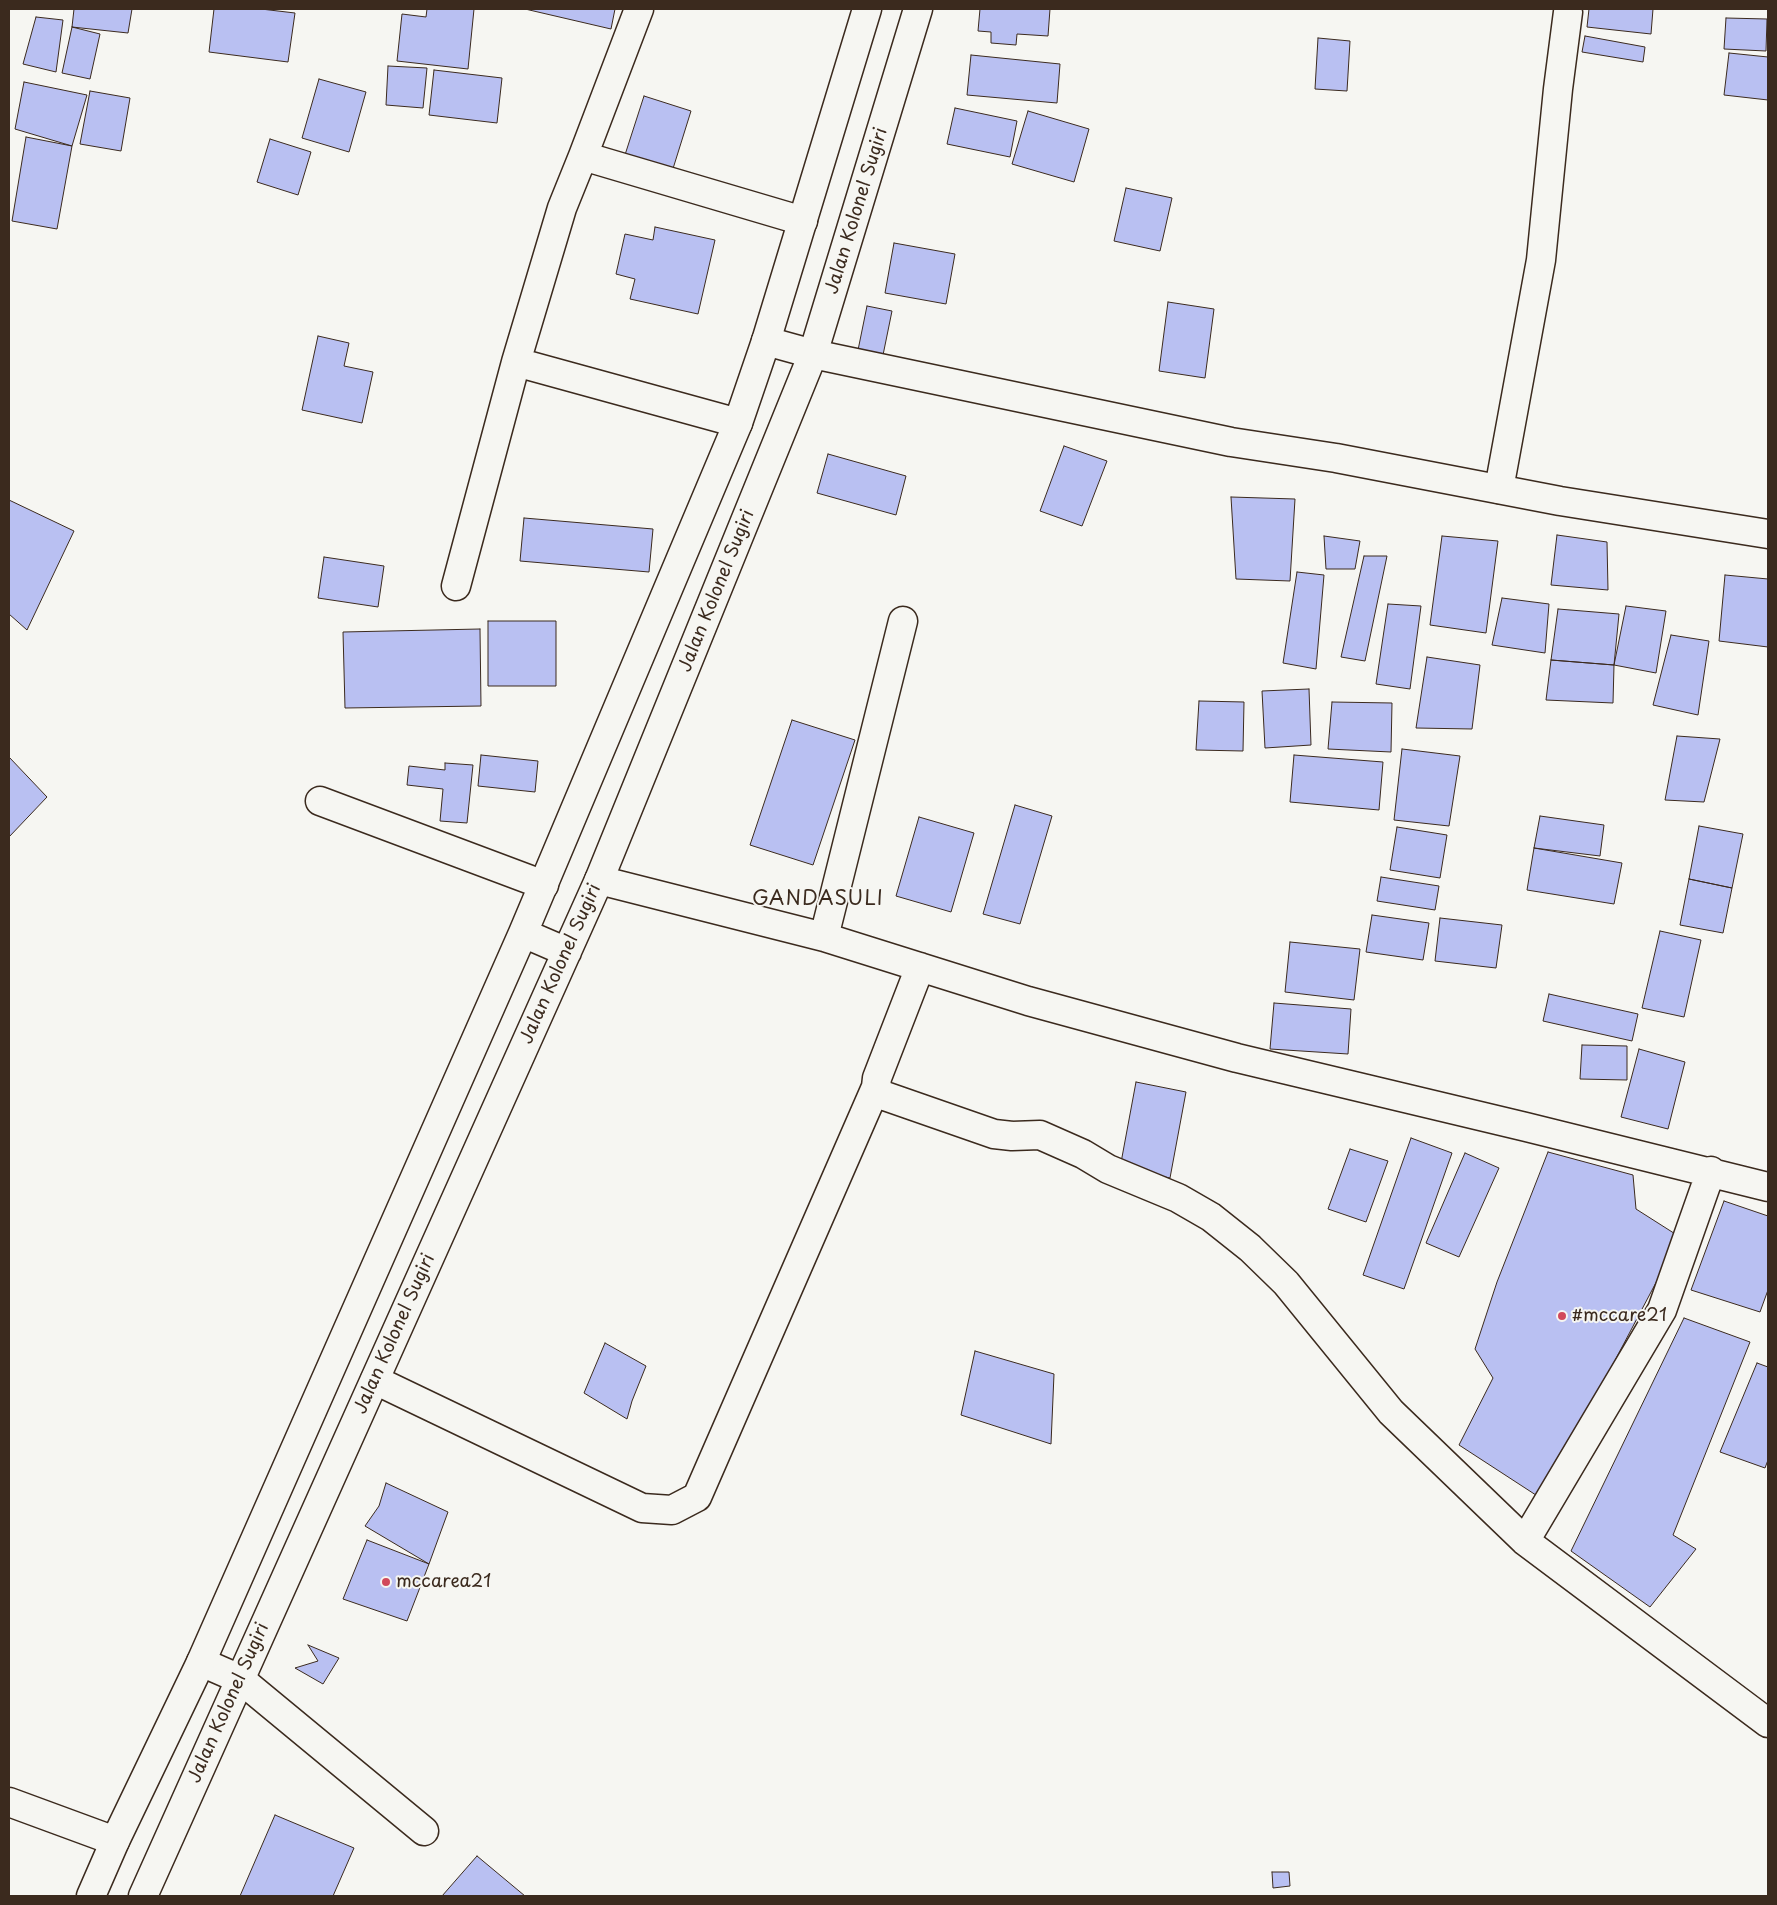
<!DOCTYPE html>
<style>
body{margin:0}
#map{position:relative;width:1777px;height:1905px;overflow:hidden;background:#f6f6f2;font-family:"Playpen Sans",sans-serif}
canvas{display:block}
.frame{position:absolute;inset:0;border:10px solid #3b2a1e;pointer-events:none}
</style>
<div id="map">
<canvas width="1777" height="1905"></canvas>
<div class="frame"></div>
</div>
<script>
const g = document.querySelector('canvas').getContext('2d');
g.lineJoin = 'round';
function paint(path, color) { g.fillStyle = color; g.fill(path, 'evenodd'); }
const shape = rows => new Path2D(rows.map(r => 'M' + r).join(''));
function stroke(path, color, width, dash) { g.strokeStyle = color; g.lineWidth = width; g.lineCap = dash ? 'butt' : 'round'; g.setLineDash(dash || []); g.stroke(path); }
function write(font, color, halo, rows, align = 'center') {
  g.font = font + ' "Playpen Sans",sans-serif'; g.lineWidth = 4; g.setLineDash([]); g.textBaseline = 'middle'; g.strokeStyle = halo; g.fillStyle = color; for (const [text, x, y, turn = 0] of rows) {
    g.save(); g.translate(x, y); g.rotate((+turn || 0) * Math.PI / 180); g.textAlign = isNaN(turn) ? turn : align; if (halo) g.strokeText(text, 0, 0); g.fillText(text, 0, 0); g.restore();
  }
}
const building = shape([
 [74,9,132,9,128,33,72,27,74,9],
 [214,9,261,9,295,13,288,62,209,52,214,9],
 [427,9,474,9,468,69,397,61,402,14,426,17,427,9],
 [525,9,615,9,611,29,525,9],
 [980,9,1050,9,1048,36,1017,34,1016,45,991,43,991,32,978,31,980,9],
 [1589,9,1653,9,1651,34,1587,27,1589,9],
 [36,17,63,20,56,72,23,64,36,17],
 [1726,18,1767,19,1766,51,1724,49,1726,18],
 [72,27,100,34,90,79,62,73,72,27],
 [1585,36,1645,47,1643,62,1582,52,1585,36],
 [1318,38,1350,41,1347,91,1315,89,1318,38],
 [1729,53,1768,57,1768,100,1724,95,1729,53],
 [971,55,1060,64,1057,103,967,95,971,55],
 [388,66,427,68,423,108,386,105,388,66],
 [434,70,502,78,497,123,429,115,434,70],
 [319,79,366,92,349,152,302,138,319,79],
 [24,82,87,95,72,146,15,129,24,82],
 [90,91,130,98,121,151,80,144,90,91],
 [644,96,691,111,671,175,623,161,644,96],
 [955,108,1017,121,1010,157,947,144,955,108],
 [1028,111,1089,129,1074,182,1012,164,1028,111],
 [26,137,72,146,57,229,12,221,26,137],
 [270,139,311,152,298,195,257,182,270,139],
 [1126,188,1172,198,1160,251,1114,241,1126,188],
 [655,227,715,240,698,314,630,299,635,279,616,274,625,234,653,240,655,227],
 [894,243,955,254,946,304,885,293,894,243],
 [1168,302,1214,309,1205,378,1159,371,1168,302],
 [867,306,892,311,882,360,857,355,867,306],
 [318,336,349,343,344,366,373,372,362,423,302,410,318,336],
 [1064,446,1107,461,1082,526,1040,511,1064,446],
 [828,454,906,476,896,515,817,493,828,454],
 [1231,497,1295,499,1290,581,1236,579,1231,497],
 [9,500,74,531,27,630,9,614,9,500],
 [524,518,653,529,649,572,520,561,524,518],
 [1557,535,1607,542,1608,590,1551,585,1557,535],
 [1324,536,1360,541,1355,569,1326,569,1324,536],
 [1442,536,1498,541,1486,633,1430,625,1442,536],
 [1364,556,1387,556,1365,661,1341,657,1364,556],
 [324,557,384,566,378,607,318,598,324,557],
 [1297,572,1324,575,1316,669,1283,663,1297,572],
 [1725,575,1768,579,1768,647,1719,641,1725,575],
 [1502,598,1549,604,1545,653,1492,645,1502,598],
 [1388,604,1421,606,1410,689,1376,684,1388,604],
 [1626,606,1666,611,1656,673,1614,665,1626,606],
 [1558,609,1619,614,1614,665,1551,660,1558,609],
 [488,621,556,621,556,686,488,686,488,621],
 [480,629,481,706,345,708,343,632,480,629],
 [1671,635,1709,641,1698,715,1653,705,1671,635],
 [1427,657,1480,665,1472,729,1416,728,1427,657],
 [1551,660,1614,665,1613,703,1546,700,1551,660],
 [1309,689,1311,745,1265,748,1262,691,1309,689],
 [1199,701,1244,702,1243,751,1196,750,1199,701],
 [1332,702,1392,703,1391,752,1328,749,1332,702],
 [792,720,855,740,813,865,750,845,792,720],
 [1677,736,1720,739,1704,802,1665,800,1677,736],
 [1402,749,1460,756,1449,826,1394,820,1402,749],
 [481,755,538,761,535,792,478,786,481,755],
 [1294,755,1383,762,1379,810,1290,802,1294,755],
 [9,757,47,797,9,837,9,757],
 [445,763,473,765,467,823,440,821,443,789,407,785,409,766,445,770,445,763],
 [1015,805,1052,816,1020,924,983,914,1015,805],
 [1540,816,1604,825,1600,856,1534,848,1540,816],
 [919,817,974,833,951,912,896,896,919,817],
 [1699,826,1743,834,1732,888,1689,879,1699,826],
 [1397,827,1447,835,1440,878,1390,870,1397,827],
 [1534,848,1622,863,1614,904,1527,890,1534,848],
 [1381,877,1439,886,1435,910,1377,901,1381,877],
 [1689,879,1732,888,1723,933,1680,925,1689,879],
 [1372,915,1429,923,1423,960,1366,952,1372,915],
 [1440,918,1502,925,1496,968,1435,961,1440,918],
 [1660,931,1701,940,1684,1017,1642,1008,1660,931],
 [1290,942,1360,949,1354,1000,1285,992,1290,942],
 [1549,994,1638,1014,1632,1041,1543,1021,1549,994],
 [1274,1003,1351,1009,1348,1054,1270,1049,1274,1003],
 [1582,1045,1627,1046,1627,1080,1580,1079,1582,1045],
 [1639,1049,1685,1062,1668,1129,1621,1117,1639,1049],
 [1136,1082,1186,1092,1170,1178,1120,1168,1136,1082],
 [1411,1138,1452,1153,1404,1289,1363,1275,1411,1138],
 [1350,1149,1388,1161,1366,1222,1328,1209,1350,1149],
 [1548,1152,1633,1175,1636,1209,1680,1237,1542,1499,1459,1445,1493,1378,1475,1349,1497,1282,1548,1152],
 [1465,1153,1499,1168,1459,1257,1426,1243,1465,1153],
 [1724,1201,1768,1216,1768,1290,1760,1312,1691,1290,1724,1201],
 [1684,1318,1750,1342,1673,1535,1696,1549,1650,1607,1571,1551,1684,1318],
 [605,1343,646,1366,632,1401,627,1419,584,1393,605,1343],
 [975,1351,1054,1374,1051,1444,961,1415,975,1351],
 [1757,1363,1768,1367,1768,1460,1765,1468,1720,1452,1757,1363],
 [386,1483,448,1512,429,1564,365,1526,379,1506,386,1483],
 [367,1540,429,1564,407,1621,343,1599,367,1540],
 [308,1645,339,1658,323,1684,295,1668,318,1661,308,1645],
 [275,1815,354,1848,333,1896,240,1896,275,1815],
 [477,1856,525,1896,442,1896,477,1856],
 [1272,1872,1289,1872,1290,1886,1273,1888,1272,1872]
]);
paint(building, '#b9c0f2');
stroke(building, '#3b2a1e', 1);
const minor = shape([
 [583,156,639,9],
 [516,362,738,423],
 [1499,489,1541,260,1558,89,1568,12],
 [456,586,516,362,562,208,583,156,803,221],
 [320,801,544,885],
 [599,880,824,937,1028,1001,1237,1058,1526,1127,1768,1187],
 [824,937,903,621],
 [920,967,877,1078,876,1087,882,1095,994,1134,1012,1136,1040,1135,1083,1154,1108,1169,1178,1198,1211,1217,1250,1248,1286,1283,1391,1412,1525,1541,1768,1723],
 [375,1380,642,1508,672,1510,697,1497,876,1087],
 [1525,1541,1662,1310,1711,1171],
 [201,1662,240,1679,424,1831],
 [9,1802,115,1841]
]);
const tertiary = shape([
 [766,341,813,354,1231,442,1336,458,1560,501,1768,534]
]);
const primary = shape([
 [523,933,567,952],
 [91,1896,115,1841,201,1662,523,933,738,423,766,341,867,9],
 [143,1896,599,880,813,354,918,9]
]);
stroke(minor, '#3b2a1e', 31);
stroke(tertiary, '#3b2a1e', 31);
stroke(primary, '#3b2a1e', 31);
stroke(minor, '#f6f6f2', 28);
stroke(tertiary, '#f6f6f2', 28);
stroke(primary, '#f6f6f2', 28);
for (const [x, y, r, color] of [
 [1562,1316,5,"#d1495b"],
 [386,1582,5,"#d1495b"]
]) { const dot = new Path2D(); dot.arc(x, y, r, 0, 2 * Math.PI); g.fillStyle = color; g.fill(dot); stroke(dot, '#f6f6f2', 2); }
write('18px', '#3b2a1e', '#f6f6f2', [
 ["Jalan Kolonel Sugiri",857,211,-73],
 ["Jalan Kolonel Sugiri",717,591,-68],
 ["Jalan Kolonel Sugiri",561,964,-66],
 ["Jalan Kolonel Sugiri",395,1334,-66],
 ["Jalan Kolonel Sugiri",229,1703,-66]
]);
write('18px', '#3b2a1e', '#f6f6f2', [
 ["#mccare21",1572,1316],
 ["mccarea21",396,1582]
], 'left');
g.letterSpacing = '1px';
write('20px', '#3b2a1e', '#f6f6f2', [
 ["GANDASULI",818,899]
]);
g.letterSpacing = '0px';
</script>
